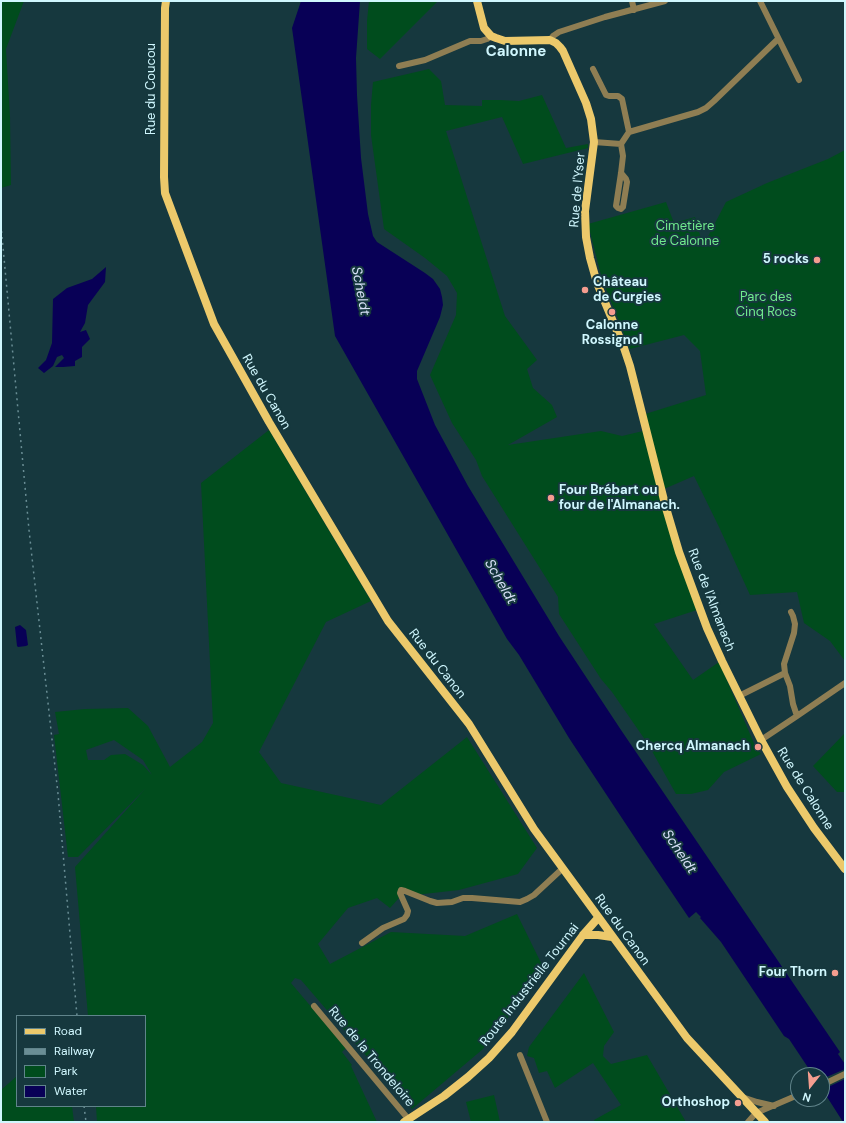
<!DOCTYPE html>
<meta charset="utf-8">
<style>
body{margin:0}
#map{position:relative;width:846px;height:1123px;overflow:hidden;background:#16383e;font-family:"DM Sans",sans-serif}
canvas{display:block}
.frame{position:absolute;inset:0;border:2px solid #d0f7fe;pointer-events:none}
.legend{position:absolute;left:16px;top:1015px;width:130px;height:92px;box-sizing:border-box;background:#16383e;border:1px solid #60848b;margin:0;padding:5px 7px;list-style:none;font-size:12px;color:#d0f7fe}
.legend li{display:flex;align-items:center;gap:8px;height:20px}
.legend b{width:20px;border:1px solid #60848b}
.north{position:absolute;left:790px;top:1067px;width:40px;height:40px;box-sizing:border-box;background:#16383e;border:1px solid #60848b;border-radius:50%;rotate:197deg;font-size:11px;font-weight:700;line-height:16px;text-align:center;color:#d0f7fe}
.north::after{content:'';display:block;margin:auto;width:14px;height:18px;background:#f59d8f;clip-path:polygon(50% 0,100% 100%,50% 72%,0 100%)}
</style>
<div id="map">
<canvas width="846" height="1123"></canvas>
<div class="frame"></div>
<ul class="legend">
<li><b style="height:5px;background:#ecc96b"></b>Road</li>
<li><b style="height:5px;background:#6a8e95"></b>Railway</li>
<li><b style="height:11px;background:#004c1d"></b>Park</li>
<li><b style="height:11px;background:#080056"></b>Water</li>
</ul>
<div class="north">N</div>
</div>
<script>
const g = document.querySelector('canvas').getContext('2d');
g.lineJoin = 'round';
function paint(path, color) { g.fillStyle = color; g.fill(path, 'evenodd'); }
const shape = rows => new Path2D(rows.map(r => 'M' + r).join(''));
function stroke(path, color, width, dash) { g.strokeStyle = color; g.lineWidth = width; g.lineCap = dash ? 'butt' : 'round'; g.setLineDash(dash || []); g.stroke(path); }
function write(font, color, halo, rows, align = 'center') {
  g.font = font + ' "DM Sans",sans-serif'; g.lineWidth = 4; g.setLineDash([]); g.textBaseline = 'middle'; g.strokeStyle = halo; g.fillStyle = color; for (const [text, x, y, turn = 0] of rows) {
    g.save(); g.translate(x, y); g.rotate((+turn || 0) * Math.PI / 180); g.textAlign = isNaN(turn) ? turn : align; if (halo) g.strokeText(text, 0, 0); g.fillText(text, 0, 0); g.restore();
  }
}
paint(shape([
 [1,1,24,1,6,49,10,117,11,185,1,188],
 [369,1,438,1,380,59,367,49,367,21],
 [429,69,441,81,445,105,482,106,482,100,500,100,519,101,542,95,566,148,588,144,588,148,523,164,502,117,446,131,505,316,537,360,527,369,533,388,552,405,557,417,508,445,601,431,622,436,643,431,697,610,654,624,693,680,719,662,756,748,761,754,724,772,708,790,691,794,676,794,648,744,612,692,601,679,559,614,558,597,482,476,476,460,452,423,430,375,456,315,457,293,447,276,425,258,384,229,371,135,371,105,373,82],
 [845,150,845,661,830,641,804,623,797,592,750,595,719,527,694,476,664,489,642,415,706,395,700,351,684,335,630,349,602,279,588,224,666,202,674,223,695,217,703,246,726,202,767,183,828,159],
 [269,430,371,601,326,622,259,752,281,783,381,805,467,737,537,848,518,874,459,890,415,895,401,890,399,898,390,908,377,898,348,908,318,944,330,964,391,932,465,936,517,914,545,971,483,1049,412,1109,301,980,295,978,291,983,346,1048,342,1052,352,1065,351,1066,377,1122,97,1122,96,1106,145,1106,145,1016,88,1016,75,867,146,788,78,857,68,857,54,735,59,734,55,712,85,709,128,708,148,726,170,767,202,742,213,723,201,483],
 [114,740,143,760,152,775,143,765,125,754,111,755,104,760,88,760,86,750],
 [845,733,845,792,837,792,813,766],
 [584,973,614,1032,604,1046,603,1056,611,1064,647,1055,686,1122,595,1122,594,1120,621,1105,593,1063,555,1088,547,1071,539,1073,534,1058,527,1056,529,1047],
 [17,1076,17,1106,72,1106,74,1122,1,1122,1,1090],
 [494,1095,500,1122,471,1122,466,1102]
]), '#004c1d');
paint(shape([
 [301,1,360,1,356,58,357,95,361,158,368,214,373,236,377,242,425,273,433,279,440,289,442,297,443,305,440,317,417,371,417,379,435,425,468,486,559,636,621,730,840,1052,838,1054,845,1064,845,1122,843,1122,822,1089,822,1075,813,1075,789,1039,784,1036,721,942,700,918,701,917,696,912,689,918,643,850,569,738,519,655,507,639,335,336,292,28],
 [106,267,105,282,88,305,85,323,80,332,86,330,90,339,82,347,82,357,75,361,75,366,63,367,55,367,64,358,62,355,57,357,53,366,44,373,38,368,46,360,52,343,53,299,67,288,92,279],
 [20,625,26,630,28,645,26,646,18,647,17,646,15,627]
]), '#080056');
paint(shape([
 [845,1069,845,1079,822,1090,822,1079]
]), '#16383e');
stroke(shape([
 [632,1,634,10],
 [760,1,799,80],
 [550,40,553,36,559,32,605,17,665,1],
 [399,66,425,60,470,41,481,41,487,39,491,36],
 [593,69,606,95,609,96,618,96,622,99,629,132],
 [594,142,621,144,629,132,698,112,706,108,714,101,778,39],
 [621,173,626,179,627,182,623,207,621,209,618,208,616,206,621,173,623,156,621,144],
 [791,612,793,616,795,624,794,633,784,664,785,673,790,686,793,704,797,716],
 [739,696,785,673],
 [761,740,797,716,845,683],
 [362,943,383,928,404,919,407,915,408,911,400,893,401,890,405,891,430,901,437,903,452,902,463,898,472,898,520,902,527,899,534,895,562,869],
 [314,1006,410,1121],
 [520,1055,547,1122],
 [822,1085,845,1074],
 [742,1097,757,1102,774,1106],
 [748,1122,756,1113,798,1095]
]), '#8f7e53', 6);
stroke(shape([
 [166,1,165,8,164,177,165,193,214,324,269,422,388,621,469,724,534,829,687,1038,765,1122],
 [477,1,484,28,491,36,496,38,505,41,550,40,556,43,560,47,563,51,586,103,591,119,594,142,585,211,586,237,590,258,597,283,624,348,630,366,666,508,679,552,707,628,722,661,761,740,787,787,814,828,845,869],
 [583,935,598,935,612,937],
 [404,1122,444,1096,468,1077,489,1058,512,1032,583,935,598,918]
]), '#ecc96b', 8);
stroke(shape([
 [1,225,29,530,58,794,77,1016],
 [84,1106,86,1122]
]), '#6a8e95', 1.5, [2, 4]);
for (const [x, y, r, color] of [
 [817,260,4,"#f59d8f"],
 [585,290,4,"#f59d8f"],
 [612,312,4,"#f59d8f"],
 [551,498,4,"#f59d8f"],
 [758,747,4,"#f59d8f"],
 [835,973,4,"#f59d8f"],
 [738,1103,4,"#f59d8f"]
]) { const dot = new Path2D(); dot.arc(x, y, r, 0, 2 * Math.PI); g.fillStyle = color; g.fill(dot); stroke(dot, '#16383e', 1.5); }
write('13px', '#d0f7fe', '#16383e', [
 ["Rue du Coucou",152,89,-90],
 ["Rue de l'Yser",578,190,-85],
 ["Rue du Canon",266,392,60],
 ["Rue de l'Almanach",711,600,69],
 ["Rue du Canon",437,664,52],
 ["Rue de Calonne",805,789,58],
 ["Rue du Canon",622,930,54],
 ["Route Industrielle Tournai",530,985,-52],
 ["Rue de la Trondeloire",371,1057,50]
]);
write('13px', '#71eb8e', '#16383e', [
 ["Cimetière",685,227],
 ["de Calonne",685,242],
 ["Parc des",766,298],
 ["Cinq Rocs",766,313]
]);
write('bold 13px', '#d0f7fe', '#16383e', [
 ["5 rocks",809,260],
 ["Château",593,283,"left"],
 ["de Curgies",593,298,"left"],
 ["Calonne",612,326,"center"],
 ["Rossignol",612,341,"center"],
 ["Four Brébart ou",559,491,"left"],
 ["four de l'Almanach.",559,506,"left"],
 ["Chercq Almanach",750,747],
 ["Four Thorn",827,973],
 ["Orthoshop",730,1103]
], 'right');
write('italic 14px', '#d7e0f8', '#16383e', [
 ["Scheldt",360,291,79],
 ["Scheldt",500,582,60],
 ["Scheldt",679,852,56]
]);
write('bold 15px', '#d0f7fe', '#16383e', [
 ["Calonne",516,52]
]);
</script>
